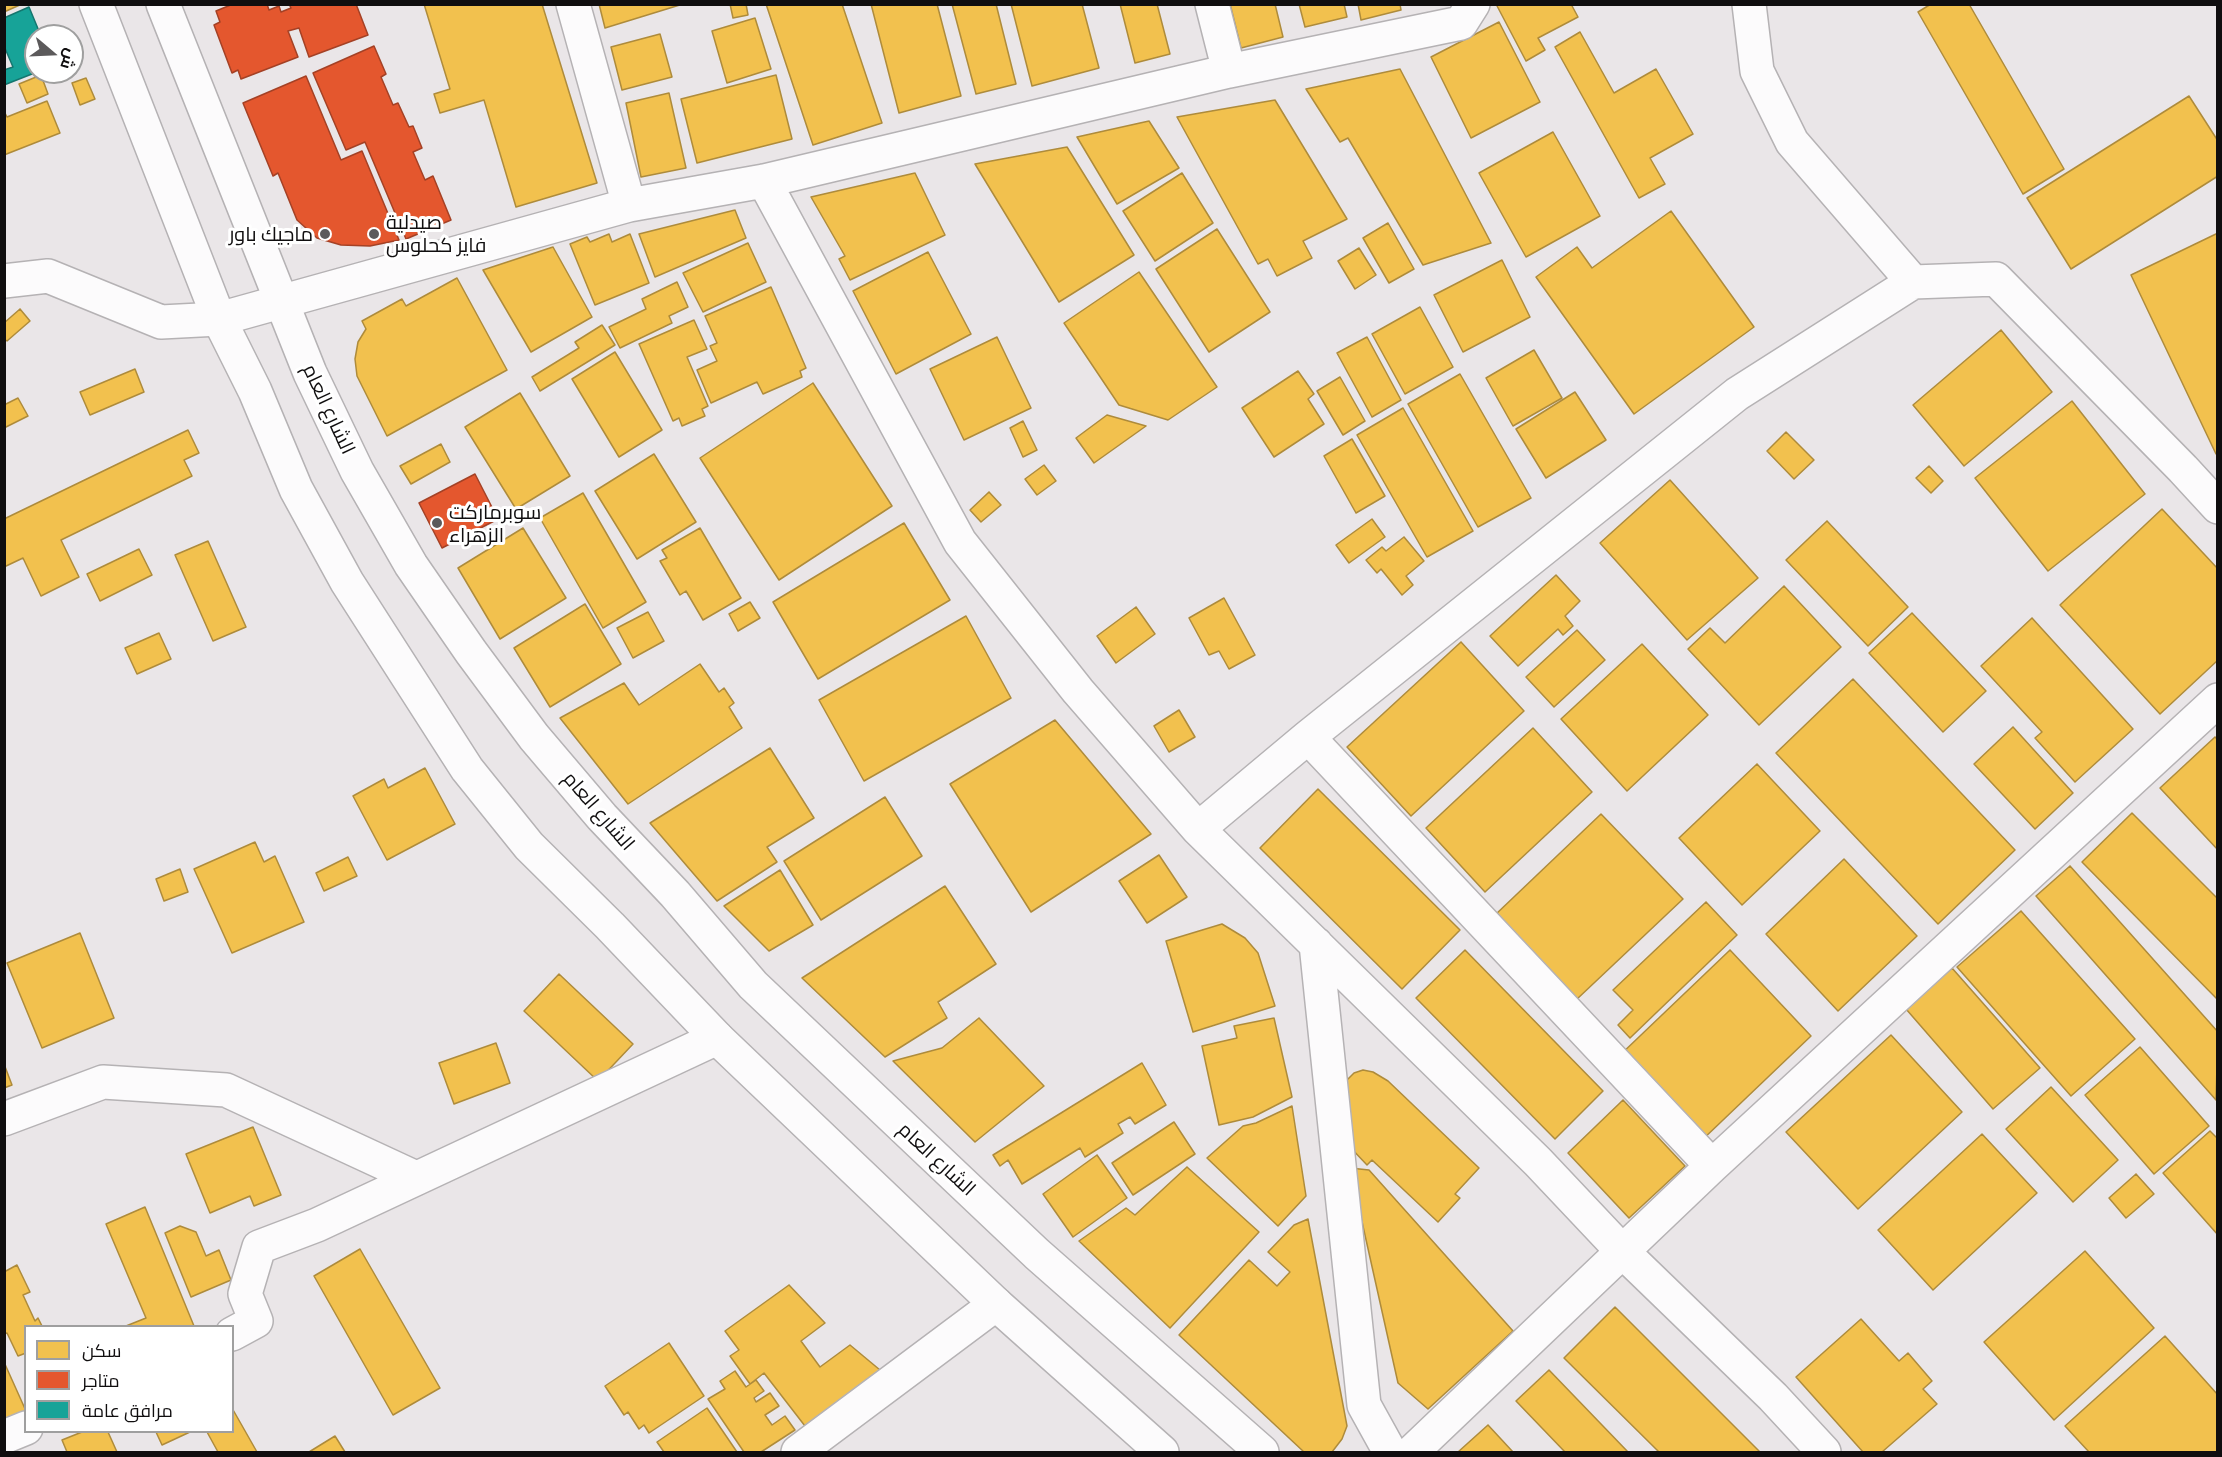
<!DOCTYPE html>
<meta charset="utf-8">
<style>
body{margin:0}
#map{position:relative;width:2222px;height:1457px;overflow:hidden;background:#eae6e8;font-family:"Exo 2",Cairo,sans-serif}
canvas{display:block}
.frame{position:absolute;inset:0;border:6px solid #100e0f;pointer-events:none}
.legend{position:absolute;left:24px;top:1325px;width:210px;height:108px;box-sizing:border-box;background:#fff;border:2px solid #9f9f9f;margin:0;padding:8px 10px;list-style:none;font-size:18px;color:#100e0f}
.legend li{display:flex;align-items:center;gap:12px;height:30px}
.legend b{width:30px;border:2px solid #9f9f9f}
.north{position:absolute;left:24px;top:24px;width:60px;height:60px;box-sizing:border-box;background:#fff;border:2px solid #9f9f9f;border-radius:50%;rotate:109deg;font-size:16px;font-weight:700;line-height:24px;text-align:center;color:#100e0f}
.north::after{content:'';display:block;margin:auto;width:21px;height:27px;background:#5c5a5b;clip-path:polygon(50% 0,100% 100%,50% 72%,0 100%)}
</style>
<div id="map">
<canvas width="2222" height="1457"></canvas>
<div class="frame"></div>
<ul class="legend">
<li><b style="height:16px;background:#f2c14e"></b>سكن</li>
<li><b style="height:16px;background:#e4572e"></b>متاجر</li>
<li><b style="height:16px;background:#17a398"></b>مرافق عامة</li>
</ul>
<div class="north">ش</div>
</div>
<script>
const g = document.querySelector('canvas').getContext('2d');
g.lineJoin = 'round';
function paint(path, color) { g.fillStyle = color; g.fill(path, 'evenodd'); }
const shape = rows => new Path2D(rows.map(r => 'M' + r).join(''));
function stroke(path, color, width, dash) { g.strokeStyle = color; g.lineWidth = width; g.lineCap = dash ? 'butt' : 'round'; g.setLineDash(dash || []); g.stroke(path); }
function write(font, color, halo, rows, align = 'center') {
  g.font = font + ' "Exo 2",Cairo,sans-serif'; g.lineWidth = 6; g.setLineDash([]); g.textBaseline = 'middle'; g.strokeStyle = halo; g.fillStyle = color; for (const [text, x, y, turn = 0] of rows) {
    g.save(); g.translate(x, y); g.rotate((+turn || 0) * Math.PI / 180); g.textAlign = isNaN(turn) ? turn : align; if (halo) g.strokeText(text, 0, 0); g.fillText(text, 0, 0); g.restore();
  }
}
const homes = shape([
 [4,4,22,4,4,12,4,4],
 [424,4,542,4,597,183,516,207,484,100,440,113,434,94,450,89,424,4],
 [599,4,683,4,605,28,599,4],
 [730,4,746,4,748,15,733,18,730,4],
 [766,4,842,4,882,123,813,145,766,4],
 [871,4,937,4,961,96,899,113,871,4],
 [952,4,996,4,1016,84,976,94,952,4],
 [1011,4,1082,4,1099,68,1032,86,1011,4],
 [1120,4,1157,4,1170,54,1135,63,1120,4],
 [1230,4,1275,4,1283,37,1241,48,1230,4],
 [1299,4,1344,4,1347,17,1305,27,1299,4],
 [1358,4,1400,4,1401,10,1361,20,1358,4],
 [1496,4,1571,4,1578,17,1538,38,1545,50,1526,61,1496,4],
 [1931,4,1969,4,2064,169,2023,194,1918,12,1931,4],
 [755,18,771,69,727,83,712,31,755,18],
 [1499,22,1540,102,1471,138,1431,57,1499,22],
 [1580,32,1614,93,1656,69,1693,134,1650,158,1665,184,1639,198,1555,47,1580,32],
 [660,34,672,77,622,90,611,47,660,34],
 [1400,69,1491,243,1423,265,1348,138,1340,142,1306,89,1400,69],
 [41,75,48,94,27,103,19,84,41,75],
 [776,75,792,139,697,163,681,99,776,75],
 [86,78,95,99,80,105,72,83,86,78],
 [669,93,686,168,641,177,626,103,669,93],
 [2189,96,2218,141,2218,176,2071,269,2027,198,2189,96],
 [1275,100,1347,219,1303,241,1312,258,1277,276,1268,259,1258,264,1177,117,1275,100],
 [47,101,60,133,4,155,4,111,7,117,47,101],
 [1149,121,1179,168,1117,204,1077,137,1149,121],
 [1553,132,1600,216,1526,257,1479,173,1553,132],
 [1067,147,1134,255,1059,302,975,164,1067,147],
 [915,173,945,235,850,280,839,259,845,256,811,197,915,173],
 [1182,173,1213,223,1155,261,1123,211,1182,173],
 [735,210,746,238,655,277,639,234,735,210],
 [1671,211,1754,327,1634,414,1536,277,1577,247,1592,268,1671,211],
 [1388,223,1414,269,1389,283,1363,238,1388,223],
 [1217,229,1270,312,1209,352,1156,269,1217,229],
 [2218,233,2218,453,2216,454,2131,275,2218,233],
 [609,234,612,242,630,234,649,283,595,305,570,244,587,237,590,242,609,234],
 [748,243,766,282,703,312,683,273,748,243],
 [553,247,592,317,531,352,483,270,553,247],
 [1359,248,1376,275,1355,289,1338,261,1359,248],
 [928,252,971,334,896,374,853,291,928,252],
 [1502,260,1530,317,1463,352,1434,295,1502,260],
 [1139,272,1217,387,1168,420,1119,405,1064,323,1139,272],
 [457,278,507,370,387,436,357,376,355,359,358,342,366,329,362,321,402,299,406,306,457,278],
 [677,282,688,307,669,316,672,323,620,348,609,327,646,309,642,299,677,282],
 [771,287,806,368,800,371,802,377,763,394,757,382,711,403,697,370,717,361,710,346,717,343,705,316,771,287],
 [1420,307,1453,367,1405,394,1372,334,1420,307],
 [20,309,30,321,7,341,4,339,4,323,20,309],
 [694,320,707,349,687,357,708,406,702,409,705,416,682,426,679,418,673,421,639,344,694,320],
 [602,325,615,345,540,391,532,377,579,348,575,342,602,325],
 [2001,330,2052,392,1964,466,1913,405,2001,330],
 [997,337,1031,408,964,440,930,369,997,337],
 [1367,337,1401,400,1372,417,1337,353,1367,337],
 [1534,350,1562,398,1513,426,1486,378,1534,350],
 [615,352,662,430,619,457,572,379,615,352],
 [135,369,144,392,90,415,80,392,135,369],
 [1298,371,1314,394,1308,399,1324,424,1274,457,1242,408,1298,371],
 [1460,374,1531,498,1478,527,1408,404,1460,374],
 [1340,377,1365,421,1343,435,1317,391,1340,377],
 [813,383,892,506,779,580,700,458,813,383],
 [1575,392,1606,440,1546,478,1516,429,1575,392],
 [520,393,570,476,516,509,465,427,520,393],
 [18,398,28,416,4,428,4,405,18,398],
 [2072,401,2145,494,2048,571,1975,478,2072,401],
 [1403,408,1473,531,1427,557,1357,435,1403,408],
 [1107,415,1146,426,1094,463,1076,438,1107,415],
 [1023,421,1037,450,1023,457,1010,428,1023,421],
 [188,430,199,453,184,460,192,476,61,540,79,577,41,596,23,558,4,567,4,519,188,430],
 [1786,432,1814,460,1794,479,1767,451,1786,432],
 [1352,439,1385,496,1356,513,1324,456,1352,439],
 [441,444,450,462,411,484,400,466,441,444],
 [654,454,696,522,637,559,595,491,654,454],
 [1044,465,1056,481,1037,495,1025,479,1044,465],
 [1929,466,1943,481,1931,493,1916,478,1929,466],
 [1670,480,1758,578,1687,640,1600,543,1670,480],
 [989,492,1001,505,981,522,970,510,989,492],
 [583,493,646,602,603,628,540,518,583,493],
 [2162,509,2218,569,2218,660,2160,714,2060,605,2162,509],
 [1372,519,1385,537,1349,563,1336,545,1372,519],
 [1827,521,1908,607,1868,646,1786,560,1827,521],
 [904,523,950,600,818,679,773,602,904,523],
 [523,528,566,598,500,639,458,568,523,528],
 [700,528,741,598,703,620,686,591,680,595,660,561,667,558,662,550,700,528],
 [1404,537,1424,561,1406,576,1413,585,1402,595,1381,569,1377,573,1366,560,1382,547,1386,551,1404,537],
 [208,541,246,627,213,641,175,555,208,541],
 [139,549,152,575,100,601,87,574,139,549],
 [1556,575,1580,601,1565,616,1573,626,1563,635,1558,629,1518,666,1490,636,1556,575],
 [1784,586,1841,647,1759,725,1688,649,1710,628,1725,643,1784,586],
 [1224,598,1255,655,1229,669,1219,651,1209,655,1189,618,1224,598],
 [750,602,760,618,738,631,729,614,750,602],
 [585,604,621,664,550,707,514,648,585,604],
 [1136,607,1155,634,1116,663,1097,636,1136,607],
 [648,612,664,641,633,658,617,628,648,612],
 [1912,613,1986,691,1943,732,1869,653,1912,613],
 [966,616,1011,698,864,781,819,700,966,616],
 [2032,618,2133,729,2075,782,2035,738,2042,732,1981,666,2032,618],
 [1577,630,1605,660,1554,707,1526,677,1577,630],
 [159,633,171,659,137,674,125,648,159,633],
 [1461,642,1524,711,1411,816,1347,747,1461,642],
 [1642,644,1708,715,1627,791,1561,719,1642,644],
 [700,664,719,692,724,688,734,703,729,707,742,728,628,804,560,718,624,683,639,705,700,664],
 [1853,679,2015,850,1938,924,1776,753,1853,679],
 [1179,710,1195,737,1169,752,1154,726,1179,710],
 [1055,720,1151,834,1031,912,950,784,1055,720],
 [2013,727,2073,793,2035,829,1974,764,2013,727],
 [1533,728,1592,792,1485,892,1426,828,1533,728],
 [2215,737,2218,740,2218,850,2160,788,2215,737],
 [770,748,814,818,767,847,777,862,717,901,650,823,770,748],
 [1757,764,1820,831,1742,905,1679,838,1757,764],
 [425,768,455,824,387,860,353,796,384,779,388,788,425,768],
 [1318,789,1460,930,1402,989,1260,848,1318,789],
 [885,797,922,856,821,920,784,861,885,797],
 [2132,813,2218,899,2218,1000,2082,862,2132,813],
 [1601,814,1683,899,1576,1000,1495,915,1601,814],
 [255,842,264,862,275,856,304,922,232,953,194,869,255,842],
 [1159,855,1187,897,1147,923,1119,881,1159,855],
 [348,857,357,876,324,891,316,873,348,857],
 [1844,859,1917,936,1838,1011,1766,934,1844,859],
 [2070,866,2218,1032,2216,1100,2036,896,2070,866],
 [180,869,188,892,164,901,156,879,180,869],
 [780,870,813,925,769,951,724,906,780,870],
 [945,886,996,964,938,1002,947,1018,885,1057,802,978,945,886],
 [1706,902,1737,935,1630,1038,1618,1025,1633,1010,1613,990,1706,902],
 [2021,911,2135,1039,2071,1096,1957,967,2021,911],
 [1222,924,1245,938,1258,953,1275,1006,1193,1032,1166,941,1222,924],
 [80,933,114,1018,42,1048,7,963,80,933],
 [1465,950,1603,1091,1555,1139,1416,998,1465,950],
 [1730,950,1811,1036,1700,1142,1618,1057,1730,950],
 [1952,968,2040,1068,1993,1109,1906,1009,1952,968],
 [559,974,633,1044,598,1081,524,1011,559,974],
 [979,1018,1044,1086,975,1142,893,1061,942,1048,979,1018],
 [1274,1018,1292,1097,1253,1117,1219,1125,1202,1046,1237,1038,1234,1026,1274,1018],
 [1891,1035,1962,1112,1858,1209,1786,1132,1891,1035],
 [496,1043,510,1083,454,1104,439,1063,496,1043],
 [2140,1047,2209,1126,2154,1174,2085,1095,2140,1047],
 [1142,1063,1166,1105,1135,1124,1130,1117,1118,1124,1123,1133,1085,1157,1080,1148,1022,1184,1008,1160,1000,1166,993,1155,1142,1063],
 [4,1064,12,1085,4,1088,4,1064],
 [1363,1070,1373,1072,1388,1081,1479,1168,1455,1194,1460,1198,1438,1222,1372,1160,1367,1165,1349,1146,1345,1090,1347,1080,1354,1073,1363,1070],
 [2051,1087,2118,1160,2073,1202,2006,1129,2051,1087],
 [1623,1100,1685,1166,1629,1218,1568,1153,1623,1100],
 [1292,1106,1306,1196,1278,1226,1207,1158,1243,1126,1256,1123,1292,1106],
 [1174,1122,1195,1154,1133,1195,1112,1163,1174,1122],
 [253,1127,281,1195,254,1206,250,1196,210,1213,186,1154,253,1127],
 [2210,1131,2218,1139,2218,1235,2163,1173,2210,1131],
 [1982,1134,2037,1193,1933,1290,1878,1230,1982,1134],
 [1097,1155,1127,1198,1073,1237,1043,1194,1097,1155],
 [1187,1167,1259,1232,1170,1328,1079,1241,1126,1208,1135,1215,1187,1167],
 [1350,1168,1369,1170,1513,1331,1428,1409,1398,1383,1350,1168],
 [2136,1174,2154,1194,2126,1218,2109,1198,2136,1174],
 [145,1207,194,1326,126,1326,146,1318,106,1224,145,1207],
 [1308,1219,1347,1426,1342,1439,1332,1452,1304,1452,1179,1335,1249,1260,1277,1286,1290,1272,1268,1252,1294,1225,1308,1219],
 [180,1226,196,1232,206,1256,219,1250,231,1280,191,1297,165,1233,180,1226],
 [360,1249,440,1388,393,1415,314,1276,360,1249],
 [2085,1251,2154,1328,2054,1420,1984,1342,2085,1251],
 [17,1265,30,1292,23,1295,35,1321,38,1318,42,1326,26,1326,26,1353,18,1356,7,1333,4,1334,4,1272,17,1265],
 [789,1285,825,1323,801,1341,820,1367,850,1345,880,1370,805,1426,764,1373,750,1384,730,1356,739,1350,725,1331,789,1285],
 [1615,1307,1760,1452,1659,1452,1564,1358,1615,1307],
 [1861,1319,1899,1361,1908,1353,1932,1381,1923,1389,1937,1404,1882,1452,1863,1452,1796,1377,1861,1319],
 [2165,1336,2218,1395,2218,1452,2089,1452,2065,1426,2165,1336],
 [669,1343,704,1396,649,1433,644,1425,639,1429,628,1412,624,1415,605,1386,669,1343],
 [4,1362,26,1411,26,1417,4,1426,4,1362],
 [1549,1370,1628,1452,1565,1452,1516,1401,1549,1370],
 [735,1371,746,1387,756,1380,764,1391,754,1398,756,1402,770,1393,779,1406,765,1415,772,1425,785,1416,795,1430,761,1452,744,1452,708,1399,725,1389,720,1381,735,1371],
 [232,1408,257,1452,218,1452,207,1432,232,1432,232,1408],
 [707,1408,737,1452,664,1452,657,1442,707,1408],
 [1488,1425,1513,1452,1458,1452,1488,1425],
 [82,1432,108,1432,117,1452,67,1452,62,1440,82,1432],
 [156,1432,190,1432,162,1445,156,1432],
 [335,1436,345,1452,309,1452,335,1436]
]);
paint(homes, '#f2c14e');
stroke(homes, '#ae8b3b', 1.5);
const shops = shape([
 [233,4,267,4,269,10,279,6,281,12,291,8,289,4,356,4,368,35,309,57,299,28,288,31,298,57,241,79,238,70,232,73,214,25,220,22,216,11,233,4],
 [374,46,386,74,381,77,393,105,398,103,409,127,413,126,422,148,413,152,425,180,433,176,451,220,406,239,365,142,346,150,313,73,374,46],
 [306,76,341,160,362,151,399,240,370,246,341,245,317,238,297,220,278,173,273,176,243,103,306,76],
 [475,474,498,519,442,548,419,503,475,474]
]);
paint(shops, '#e4572e');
stroke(shops, '#a44125', 1.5);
const public = shape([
 [29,7,41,36,36,36,37,72,4,85,4,70,13,67,4,46,4,18,29,7]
]);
paint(public, '#17a398');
stroke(public, '#15766f', 1.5);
const minor = shape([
 [573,4,629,205],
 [1212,4,1229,71],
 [1749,4,1757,71,1792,142,1913,282,1996,279,2183,469,2218,507],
 [764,181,960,542,1078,691,1198,829,1538,1162,1622,1251,1773,1397,1824,1452],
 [4,281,48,276,161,322,219,319,629,205,764,181,1229,71,1461,23,1473,4],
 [1308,737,1712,1166],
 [1198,829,1308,737,1737,394,1913,282],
 [1316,944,1364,1405,1390,1452],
 [4,1119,103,1082,226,1090,416,1178],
 [232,1334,256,1321,245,1294,259,1247,317,1225,717,1038],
 [4,1437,26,1428],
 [798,1452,996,1304],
 [1412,1452,1712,1166,2218,700]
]);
const major = shape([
 [96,4,219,319,255,391,296,489,347,582,467,769,529,846,610,926,717,1038,996,1304,1162,1452],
 [163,4,310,373,357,471,411,565,471,652,534,737,602,817,675,894,753,985,1037,1254,1262,1452]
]);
stroke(minor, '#b5b2b4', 36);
stroke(major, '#b5b2b4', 36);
stroke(minor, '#fcfbfc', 33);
stroke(major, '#fcfbfc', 33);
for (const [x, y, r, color] of [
 [325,234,6,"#5c5a5b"],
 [374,234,6,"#5c5a5b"],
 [437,523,6,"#5c5a5b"]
]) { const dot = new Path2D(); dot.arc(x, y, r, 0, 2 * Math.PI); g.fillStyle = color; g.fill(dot); stroke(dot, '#fff', 2); }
write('20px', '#100e0f', '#fff', [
 ["صيدلية",386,222],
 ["فايز كحلوس",386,245],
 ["ماجيك باور",313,234,"right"],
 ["سوبرماركت",449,512],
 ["الزهراء",449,535]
], 'left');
write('20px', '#100e0f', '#fff', [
 ["الشارع العام",329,409,65],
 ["الشارع العام",599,811,49],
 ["الشارع العام",937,1159,43]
]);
</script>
